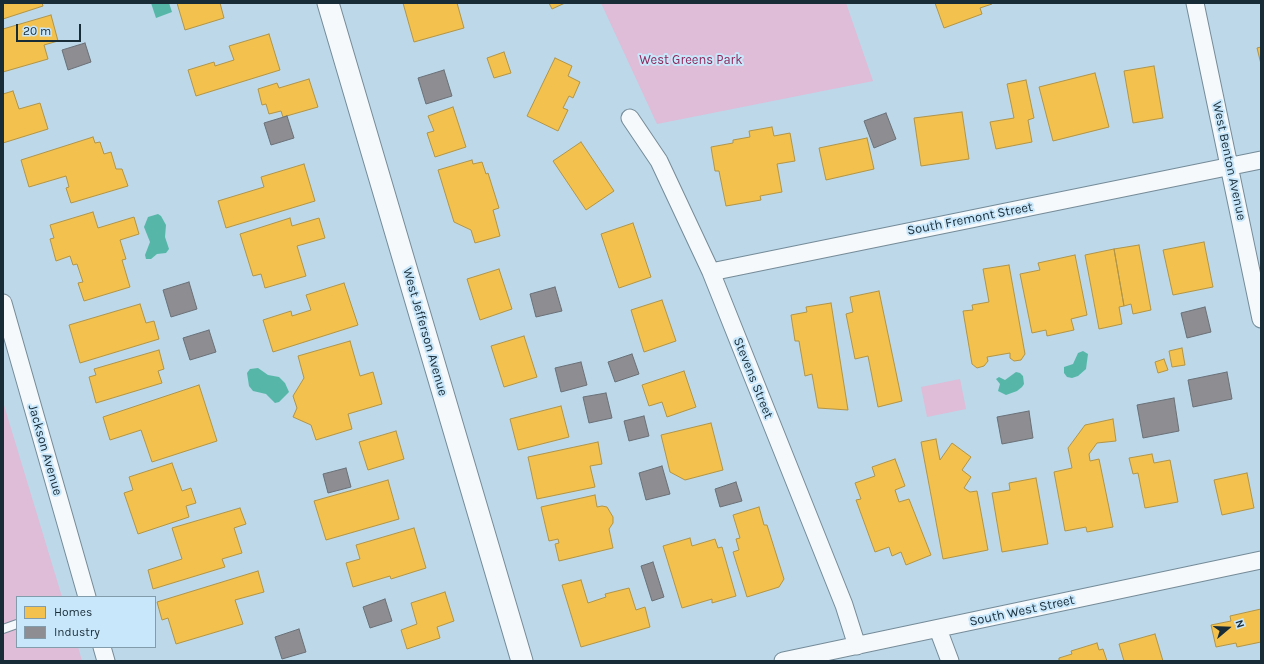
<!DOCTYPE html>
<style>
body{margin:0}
#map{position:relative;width:1264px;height:664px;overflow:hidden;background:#bcd8e9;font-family:Karla,sans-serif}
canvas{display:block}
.frame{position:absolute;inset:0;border:4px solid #182c38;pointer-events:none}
.legend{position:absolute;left:16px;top:596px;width:140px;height:52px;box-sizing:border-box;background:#c9e7fa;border:1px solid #829cac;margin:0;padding:5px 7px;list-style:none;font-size:12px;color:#182c38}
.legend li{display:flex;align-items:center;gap:8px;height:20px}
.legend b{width:20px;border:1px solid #829cac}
.north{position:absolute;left:1208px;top:608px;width:40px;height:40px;-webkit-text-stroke:3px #c9e7fa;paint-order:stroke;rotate:71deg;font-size:11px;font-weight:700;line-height:16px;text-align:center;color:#182c38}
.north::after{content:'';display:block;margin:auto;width:14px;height:18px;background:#182c38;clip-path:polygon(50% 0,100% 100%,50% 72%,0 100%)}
.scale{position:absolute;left:16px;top:24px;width:65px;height:18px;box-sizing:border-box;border:2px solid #182c38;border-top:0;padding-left:5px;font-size:12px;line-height:14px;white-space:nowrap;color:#182c38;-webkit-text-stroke:3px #c9e7fa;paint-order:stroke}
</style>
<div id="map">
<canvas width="1264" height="664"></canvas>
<div class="frame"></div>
<ul class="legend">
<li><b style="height:11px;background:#f2c14e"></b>Homes</li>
<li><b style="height:11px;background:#8d8d92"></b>Industry</li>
</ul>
<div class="north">N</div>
<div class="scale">20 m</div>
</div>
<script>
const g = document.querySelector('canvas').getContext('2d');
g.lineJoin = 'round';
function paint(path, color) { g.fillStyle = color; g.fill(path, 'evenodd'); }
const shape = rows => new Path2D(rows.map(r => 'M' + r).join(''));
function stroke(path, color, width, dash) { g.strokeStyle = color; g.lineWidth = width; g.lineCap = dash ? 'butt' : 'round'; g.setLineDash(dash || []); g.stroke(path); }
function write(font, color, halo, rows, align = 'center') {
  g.font = font + ' Karla,sans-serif'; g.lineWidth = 4; g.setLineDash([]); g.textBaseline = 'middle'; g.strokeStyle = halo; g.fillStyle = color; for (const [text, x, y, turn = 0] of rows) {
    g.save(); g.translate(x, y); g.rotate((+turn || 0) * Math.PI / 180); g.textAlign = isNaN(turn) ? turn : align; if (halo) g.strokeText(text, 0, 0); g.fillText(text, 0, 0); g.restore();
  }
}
paint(shape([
 [601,3,846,3,873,81,657,124],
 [960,379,966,409,927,417,921,387],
 [3,402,62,597,17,597,17,647,78,647,82,661,3,661]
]), '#dfbcd7');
paint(shape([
 [151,3,169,3,172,12,156,18],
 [158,214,161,216,166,225,165,237,169,249,166,253,157,254,151,259,146,259,145,255,150,242,144,227,148,217],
 [1083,351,1088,354,1086,369,1078,376,1072,378,1067,377,1064,373,1064,367,1073,364,1078,353],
 [258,368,268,375,279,377,285,383,289,392,279,402,275,403,266,394,253,391,249,386,247,373,250,369],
 [1016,372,1020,373,1023,376,1024,384,1022,387,1017,391,1006,395,998,391,1000,384,996,379,999,377,1005,380]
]), '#56b7a9');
const homes = shape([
 [3,3,42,3,43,6,3,19,3,3],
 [177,3,220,3,224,18,185,30,177,3],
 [403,3,457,3,464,28,414,42,403,3],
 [549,3,565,3,552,9,549,3],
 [935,3,992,3,992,4,980,8,982,14,944,28,935,3],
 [51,15,58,41,44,45,48,59,3,72,3,29,51,15],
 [269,34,280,70,196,96,188,70,214,62,215,66,234,60,229,46,269,34],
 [1261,47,1261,64,1257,48,1261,47],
 [504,52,511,73,494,78,487,58,504,52],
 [555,58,572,66,568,76,580,82,573,98,569,96,563,108,568,110,558,131,527,116,555,58],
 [1154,66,1163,118,1133,123,1124,71,1154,66],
 [1095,73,1109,127,1053,141,1039,87,1095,73],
 [309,79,318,107,283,117,281,111,269,114,266,104,262,105,258,89,277,83,279,88,309,79],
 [1026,80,1034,118,1028,120,1032,142,996,149,990,122,1014,118,1007,84,1026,80],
 [13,91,19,109,40,103,48,129,3,143,3,94,13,91],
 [453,107,466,147,435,157,427,133,434,131,428,116,453,107],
 [962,112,969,159,921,166,914,118,962,112],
 [772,127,774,136,790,133,795,161,777,164,782,192,760,196,761,200,726,206,719,171,715,171,711,147,733,143,733,140,750,137,749,131,772,127],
 [93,137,95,143,100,142,104,154,111,152,116,169,122,169,128,186,71,203,66,188,69,187,66,176,29,187,21,160,93,137],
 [867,138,874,169,826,180,819,148,867,138],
 [581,142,614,191,586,210,553,161,581,142],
 [472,160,473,164,482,162,486,174,488,173,499,208,493,210,500,236,475,243,471,230,454,222,438,170,472,160],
 [304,164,315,201,226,228,218,201,264,187,261,177,304,164],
 [93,212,98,228,134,217,139,234,120,240,126,259,122,260,130,287,84,301,78,283,83,282,77,264,73,265,70,256,56,261,50,239,54,238,50,225,93,212],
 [290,218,292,226,319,218,325,238,297,246,306,276,265,288,261,274,253,276,240,234,290,218],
 [633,223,651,277,619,288,601,234,633,223],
 [1204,242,1213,287,1173,295,1163,250,1204,242],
 [1139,245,1151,310,1133,314,1131,304,1124,306,1114,249,1139,245],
 [1114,249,1124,306,1119,307,1122,324,1099,329,1085,255,1114,249],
 [1075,255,1087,315,1071,319,1074,330,1047,336,1046,330,1032,333,1020,274,1040,270,1038,263,1075,255],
 [1009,265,1025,354,1021,360,1014,361,1010,358,1010,353,987,357,988,361,984,366,977,368,972,364,963,311,973,310,972,305,989,302,983,269,1009,265],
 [499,269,512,309,480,320,467,279,499,269],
 [344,283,358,325,273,352,263,320,291,311,292,316,311,310,306,295,344,283],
 [879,291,902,401,878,407,868,356,855,359,846,314,853,312,850,297,879,291],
 [662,300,676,341,644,352,631,310,662,300],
 [831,303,848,410,818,408,812,374,805,376,799,341,795,341,791,315,807,312,806,307,831,303],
 [140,304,146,323,154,321,159,339,80,363,69,325,140,304],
 [524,336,537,377,504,387,491,346,524,336],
 [350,341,360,376,373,372,382,404,348,414,352,429,316,440,311,425,293,417,297,408,293,396,304,378,298,356,350,341],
 [1182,348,1185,365,1172,367,1169,351,1182,348],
 [159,350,164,369,158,371,162,383,96,403,89,377,96,375,94,369,159,350],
 [1164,359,1168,370,1158,373,1155,362,1164,359],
 [684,371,696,407,667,417,662,402,649,406,642,385,684,371],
 [199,385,217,441,152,462,141,430,110,440,103,417,199,385],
 [561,406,569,437,518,450,510,419,561,406],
 [1113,419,1116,441,1097,443,1089,454,1090,461,1099,459,1113,527,1087,532,1086,527,1065,531,1054,472,1072,468,1068,448,1085,425,1113,419],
 [711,423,723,470,685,480,670,472,661,435,711,423],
 [396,431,404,459,368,470,359,442,396,431],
 [936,439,940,460,952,443,971,457,962,470,971,477,964,488,970,492,977,491,988,550,943,559,921,442,936,439],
 [598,442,602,464,590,466,595,487,537,499,528,457,598,442],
 [1152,454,1154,463,1170,460,1178,502,1145,508,1138,473,1133,474,1129,458,1152,454],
 [895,459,905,486,895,490,899,502,909,499,931,555,906,565,901,552,892,556,889,547,875,552,856,500,861,499,855,483,875,476,872,467,895,459],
 [172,463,182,491,191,488,196,503,186,506,189,517,138,534,124,493,133,490,129,477,172,463],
 [1247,473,1254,508,1222,515,1214,480,1247,473],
 [1036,478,1048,544,1002,552,992,493,1010,490,1009,483,1036,478],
 [388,480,399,519,326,540,314,501,388,480],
 [595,495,597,507,602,506,607,507,613,517,613,523,609,529,613,548,559,561,555,544,559,543,558,539,549,541,541,507,595,495],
 [759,507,764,525,767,525,784,579,779,587,747,597,733,552,739,550,736,539,740,538,733,515,759,507],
 [240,508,246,524,234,528,242,553,222,559,225,567,153,589,148,570,182,559,172,528,240,508],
 [414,528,426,568,391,579,390,576,353,587,346,563,360,559,356,545,414,528],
 [690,538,692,546,715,539,718,548,722,547,736,596,712,603,712,599,682,608,663,546,690,538],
 [258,571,264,592,235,600,243,624,176,644,168,618,162,620,157,602,258,571],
 [581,580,588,603,606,597,605,594,629,588,636,610,645,607,650,627,581,647,562,585,581,580],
 [445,592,454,621,437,627,440,638,407,649,401,630,417,624,411,603,445,592],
 [1261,609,1261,642,1237,647,1236,643,1216,647,1211,625,1231,621,1230,616,1261,609],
 [1155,634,1163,661,1124,661,1119,644,1155,634],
 [1097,643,1099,650,1103,649,1107,661,1059,661,1059,658,1072,654,1071,651,1097,643]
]);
paint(homes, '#f2c14e');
stroke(homes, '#b19447', 1);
const industry = shape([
 [85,43,91,62,68,70,62,50,85,43],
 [444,70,452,96,426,104,418,78,444,70],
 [886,113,896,139,874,148,864,121,886,113],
 [287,116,294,138,271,145,264,123,287,116],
 [189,282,197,309,171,317,163,290,189,282],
 [555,287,562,311,536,317,530,294,555,287],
 [1205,307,1211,332,1187,338,1181,313,1205,307],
 [209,330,216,352,190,360,183,338,209,330],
 [632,354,639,374,615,382,608,362,632,354],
 [581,362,587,385,561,392,555,368,581,362],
 [1227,372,1232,399,1193,407,1188,380,1227,372],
 [606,393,612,418,589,423,583,397,606,393],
 [1174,398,1179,431,1143,438,1137,405,1174,398],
 [1029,411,1033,438,1002,444,997,417,1029,411],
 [644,416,649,436,629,441,624,421,644,416],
 [662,466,670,494,646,500,639,473,662,466],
 [346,468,351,487,328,493,323,474,346,468],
 [736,482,742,501,720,507,715,489,736,482],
 [653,562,664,597,652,601,641,566,653,562],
 [385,599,392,621,370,628,363,607,385,599],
 [299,629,306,652,282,659,275,637,299,629]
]);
paint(industry, '#8d8d92');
stroke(industry, '#6a7077', 1);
const service = shape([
 [3,629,17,624]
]);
const minor = shape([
 [1195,3,1261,319],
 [630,118,659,161,711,272,844,605,857,646],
 [711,272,1261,160],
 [3,303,87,597],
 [938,629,950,661],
 [102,647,106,661],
 [783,661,1261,560]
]);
const tertiary = shape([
 [328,3,522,661]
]);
stroke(service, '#758b98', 10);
stroke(minor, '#758b98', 19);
stroke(tertiary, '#758b98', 23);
stroke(service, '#f5f9fc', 8);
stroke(minor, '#f5f9fc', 17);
stroke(tertiary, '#f5f9fc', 21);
write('13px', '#8e285b', '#c9e7fa', [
 ["West Greens Park",691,60]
]);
write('13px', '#182c38', '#c9e7fa', [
 ["West Benton Avenue",1229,161,78],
 ["South Fremont Street",970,219,-11],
 ["West Jefferson Avenue",425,332,74],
 ["Stevens Street",753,378,68],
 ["Jackson Avenue",45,450,74],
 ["South West Street",1022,611,-12]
]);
</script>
